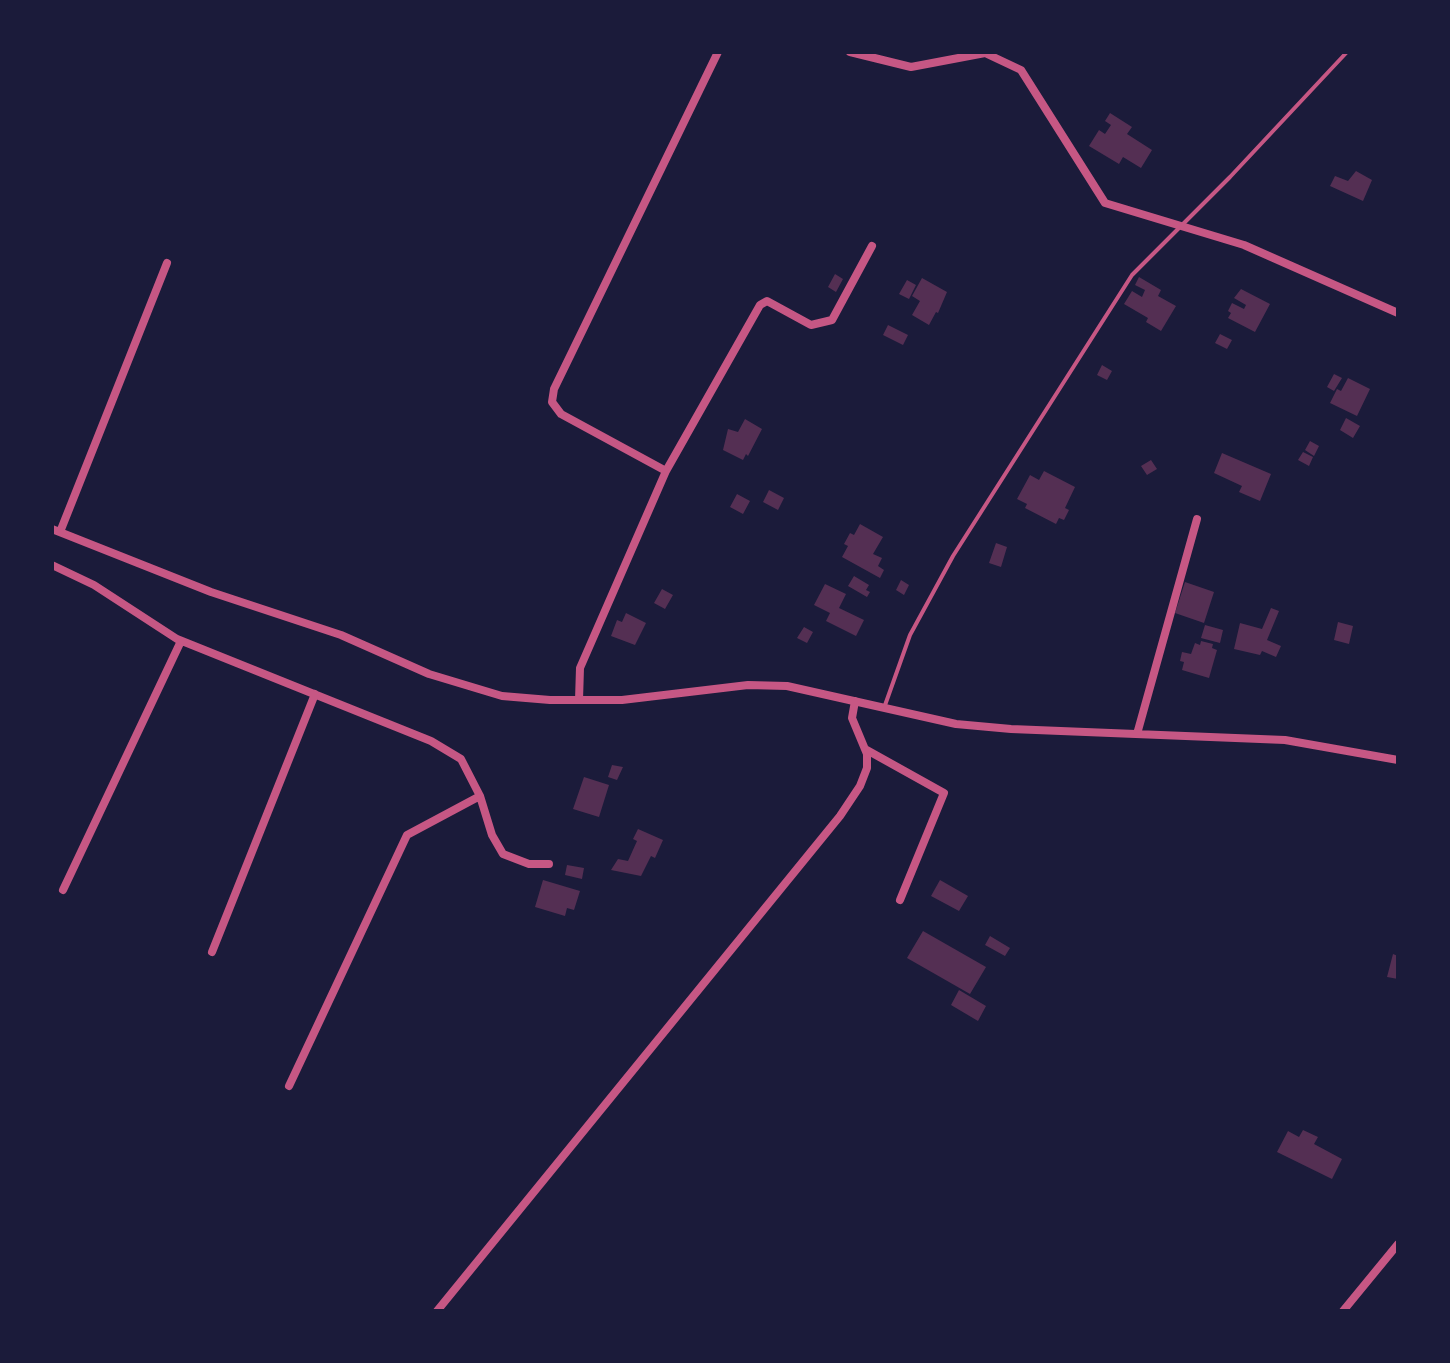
<!DOCTYPE html>
<style>
body{margin:0}
#map{position:relative;width:1450px;height:1363px;overflow:hidden;background:#1b1b3a;font-family:"PT Sans",sans-serif}
canvas{display:block}
.frame{position:absolute;inset:0;border:54px solid #1b1b3a;pointer-events:none}
</style>
<div id="map">
<canvas width="1450" height="1363"></canvas>
<div class="frame"></div>
</div>
<script>
const g = document.querySelector('canvas').getContext('2d');
g.lineJoin = 'round';
function paint(path, color) { g.fillStyle = color; g.fill(path, 'evenodd'); }
const shape = rows => new Path2D(rows.map(r => 'M' + r).join(''));
function stroke(path, color, width, dash) { g.strokeStyle = color; g.lineWidth = width; g.lineCap = dash ? 'butt' : 'round'; g.setLineDash(dash || []); g.stroke(path); }
paint(shape([
 [1110,113,1132,127,1127,134,1152,150,1141,168,1123,157,1119,164,1089,146,1099,130,1105,134,1111,125,1105,121],
 [1356,171,1372,180,1363,201,1330,186,1335,176,1348,181],
 [835,274,843,279,836,292,828,287],
 [1139,277,1161,290,1158,296,1176,306,1161,331,1146,322,1148,318,1124,304,1132,291,1142,297,1145,290,1135,285],
 [922,278,947,292,938,313,936,312,929,325,912,315,920,301,912,296],
 [907,280,916,285,909,299,899,294],
 [1241,289,1270,304,1255,332,1228,318,1231,313,1228,311,1232,303,1244,309,1246,305,1234,298],
 [888,325,908,335,903,345,883,335],
 [1220,334,1232,340,1227,349,1215,343],
 [1102,365,1112,371,1107,380,1097,375],
 [1334,374,1342,378,1334,391,1327,387],
 [1348,378,1370,389,1357,416,1330,403,1337,389,1341,391],
 [1346,418,1360,426,1353,438,1340,430],
 [745,419,762,429,748,456,746,454,743,460,723,450,728,429,738,432],
 [1310,441,1319,446,1314,456,1305,450],
 [1303,452,1313,457,1309,466,1298,460],
 [1222,453,1271,474,1260,501,1239,492,1242,486,1214,473],
 [1151,460,1157,469,1147,475,1141,466],
 [1044,471,1075,487,1065,508,1069,510,1064,520,1059,518,1056,524,1025,508,1027,504,1017,499,1030,475,1039,480],
 [769,490,784,498,778,510,763,502],
 [737,494,750,501,743,514,730,507],
 [860,524,883,537,873,554,882,558,878,566,884,570,880,578,842,557,848,546,844,544,850,533,854,535],
 [996,543,1007,547,1001,567,989,563],
 [854,576,869,585,866,590,870,592,867,597,848,586],
 [901,580,909,585,904,595,896,590],
 [1185,582,1214,592,1204,623,1175,613],
 [825,584,846,594,839,608,864,620,856,636,826,621,830,613,814,605],
 [662,589,673,595,665,609,654,603],
 [1271,608,1279,611,1267,640,1281,646,1276,657,1262,651,1260,655,1234,649,1240,623,1262,629],
 [626,613,646,623,635,645,611,636,617,620,622,622],
 [1338,622,1353,626,1349,644,1334,640],
 [1205,625,1223,630,1220,643,1201,638],
 [804,627,813,632,807,643,797,638],
 [1201,641,1213,644,1212,648,1217,650,1209,678,1182,670,1184,662,1180,661,1182,652,1191,654,1195,643,1200,645],
 [612,765,623,767,617,780,608,777],
 [584,777,609,785,599,817,573,809],
 [638,829,663,840,655,858,651,856,641,876,611,870,618,859,628,861,637,841,633,839],
 [567,865,584,868,582,879,565,875],
 [543,880,580,891,574,910,567,908,565,916,535,907],
 [940,880,968,896,959,911,931,896],
 [923,931,986,967,970,994,907,958],
 [990,936,1010,948,1005,956,985,945],
 [1393,954,1398,956,1398,979,1387,977],
 [959,990,986,1006,978,1021,951,1005],
 [1303,1130,1318,1137,1314,1144,1342,1159,1332,1179,1277,1152,1288,1131,1299,1137]
]), '#542f53');
stroke(shape([
 [884,708,910,635,953,556,1132,275,1230,177,1347,52]
]), '#c65784', 4);
stroke(shape([
 [718,52,554,389,552,402,561,414,666,471,760,305,767,301,811,325,832,320,872,246],
 [850,52,911,67,985,53,1021,70,1105,203,1244,245,1398,313],
 [52,529,211,592,341,635,429,674,502,696,550,700,622,700,748,685,787,686,956,724,1011,729,1285,740,1398,760],
 [60,532,167,263],
 [52,565,94,585,177,639,431,741,461,759,480,796,492,835,503,854,529,864,549,864],
 [579,700,580,668,666,471],
 [1137,734,1197,519],
 [865,749,944,793,900,900],
 [63,890,181,641],
 [212,952,315,694],
 [289,1086,407,835,480,796],
 [437,1311,840,816,860,786,867,768,867,754,852,718,855,701],
 [1343,1311,1398,1244]
]), '#c65784', 8);
</script>
